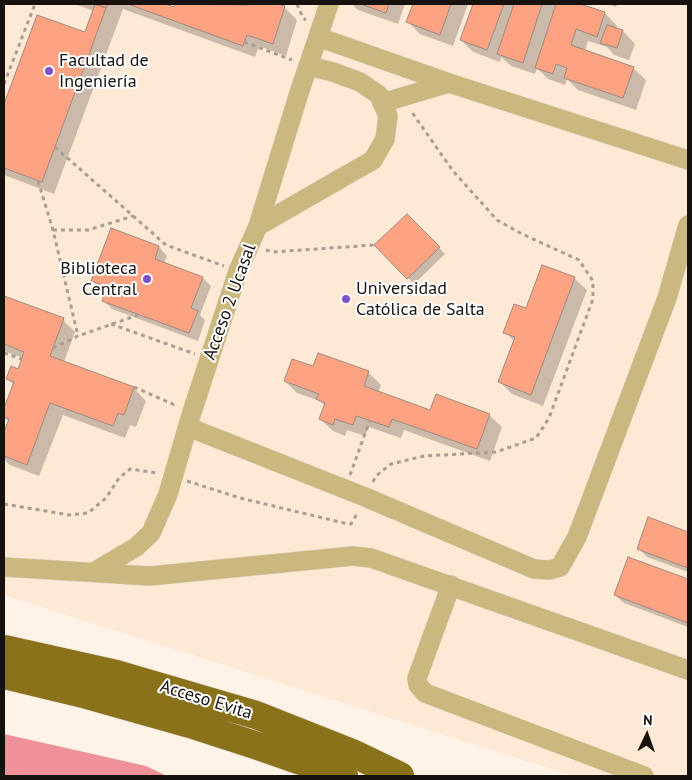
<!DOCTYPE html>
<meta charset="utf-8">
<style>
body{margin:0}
#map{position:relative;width:692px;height:780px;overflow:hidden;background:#fff2e6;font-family:"PT Sans",sans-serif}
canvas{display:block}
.frame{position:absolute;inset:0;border:5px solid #17120d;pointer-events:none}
.north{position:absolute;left:622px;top:710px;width:50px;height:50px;-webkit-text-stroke:4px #fff;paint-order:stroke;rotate:3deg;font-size:14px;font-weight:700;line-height:20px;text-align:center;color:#17120d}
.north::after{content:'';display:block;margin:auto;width:18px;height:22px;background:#17120d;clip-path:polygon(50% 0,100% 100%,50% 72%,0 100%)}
</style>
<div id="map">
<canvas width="692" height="780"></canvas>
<div class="frame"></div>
<div class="north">N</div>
</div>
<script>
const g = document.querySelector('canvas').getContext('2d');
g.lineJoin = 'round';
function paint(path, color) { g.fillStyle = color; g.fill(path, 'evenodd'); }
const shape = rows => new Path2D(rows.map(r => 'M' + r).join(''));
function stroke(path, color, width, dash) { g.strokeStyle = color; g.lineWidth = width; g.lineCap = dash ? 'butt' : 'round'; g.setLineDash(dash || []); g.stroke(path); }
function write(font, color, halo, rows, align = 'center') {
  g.font = font + ' "PT Sans",sans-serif'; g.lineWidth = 4; g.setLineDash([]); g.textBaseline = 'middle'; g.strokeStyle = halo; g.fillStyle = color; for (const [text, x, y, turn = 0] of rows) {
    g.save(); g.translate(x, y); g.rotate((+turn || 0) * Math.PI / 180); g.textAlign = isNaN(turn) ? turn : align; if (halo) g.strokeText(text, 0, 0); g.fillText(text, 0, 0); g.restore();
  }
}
paint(shape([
 [4,4,688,4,688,776,574,776,4,595]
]), '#fee9d4');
paint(shape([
 [4,734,146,766,167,776,4,776]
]), '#f09098');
paint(shape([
 [74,4,163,4,174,8,176,4,244,4,249,7,250,4,274,4,284,7,297,20,286,56,259,46,255,57,123,9,54,194,4,175,4,107,37,16,86,34,94,11],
 [352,4,405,4,398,24,358,10],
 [414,4,468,4,453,46,420,34,408,22],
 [474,4,576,4,605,13,617,26,616,29,623,31,635,44,629,60,614,55,607,47,588,41,585,51,633,68,646,80,636,110,578,90,567,79,565,85,548,79,537,68,535,74,511,66,501,57,500,62,473,52,461,40],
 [607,4,617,4,616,7],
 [407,215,445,254,414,284,376,245],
 [159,247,167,256,164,264,203,278,211,286,200,315,205,320,198,341,112,309,104,301,107,292,101,290,93,281],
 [574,278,587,290,543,406,512,394,500,382,515,342,505,332,527,310],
 [4,298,63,320,75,332,64,362,134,388,146,401,136,427,130,425,125,438,63,415,39,476,10,465,4,459,4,436,9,422,4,417,4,412,14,385,8,379,19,370,23,358,4,351],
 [318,355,369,373,381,385,378,393,431,411,489,415,502,427,490,461,404,430,401,438,369,427,365,436,347,430,345,436,333,431,320,419,325,406,320,401,297,393,285,381,314,368],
 [649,518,688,533,688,572,647,557,638,548],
 [629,558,688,580,688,627,624,603,615,595]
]), '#0003');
const building = shape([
 [94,4,108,4,106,8,94,4],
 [95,4,106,8,42,182,4,168,4,104,37,15,85,32,95,4],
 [128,4,166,4,174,7,175,4,248,5,249,4,278,4,285,6,273,44,247,35,243,46,128,4],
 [361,4,389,4,386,13,361,4],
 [413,4,451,4,440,35,406,22,413,4],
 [473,4,504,4,487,50,460,40,473,4],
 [514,4,542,4,523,63,497,54,514,4],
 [556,4,580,4,605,12,597,37,576,29,571,45,634,67,623,98,564,78,567,68,556,64,553,74,535,68,556,4],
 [607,25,623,30,617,48,600,43,607,25],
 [407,214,440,247,407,279,374,245,407,214],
 [111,228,159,246,155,259,203,277,191,308,198,311,189,333,102,301,108,287,91,281,111,228],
 [542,265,575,277,531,395,498,382,515,337,503,333,514,304,526,308,542,265],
 [4,296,64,318,50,356,134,387,124,415,118,413,113,426,50,403,27,465,4,456,4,432,9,419,4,417,4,408,14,382,6,379,11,366,18,369,24,352,4,344,4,296],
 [318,353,369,371,364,386,430,410,436,394,490,414,477,449,392,419,389,427,356,416,353,425,335,419,333,425,319,419,325,403,316,399,319,394,284,381,292,359,313,366,318,353],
 [648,517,688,532,688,568,637,549,648,517],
 [628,557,688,579,688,623,614,595,628,557]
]);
paint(building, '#fda382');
stroke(building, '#9d8982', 1);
const minor = shape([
 [318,37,449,83,688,160],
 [382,103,449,83],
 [258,226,373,160,385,139,388,116,379,95,360,82,333,72,308,66],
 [188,427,365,497,534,569,550,570,560,567,577,537,667,298,688,225],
 [4,567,150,576,353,556,371,558,688,670],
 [94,572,136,547,151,533,168,494,192,412,238,271,258,226,299,93,329,4],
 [451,585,417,678,418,685,425,693,644,776]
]);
const highway = shape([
 [4,649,116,674,256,715,352,753,400,776],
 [4,675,87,695,190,724,258,746,344,776]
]);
stroke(minor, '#dacec3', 20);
stroke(highway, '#dacec3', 29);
stroke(shape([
 [297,4,303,18,306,20],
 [244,42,292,60],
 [4,84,35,4],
 [55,147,166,245,224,266],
 [38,181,53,230,78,336],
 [53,230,88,230,133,216],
 [266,250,273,252,374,245],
 [111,324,195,354],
 [53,348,78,336,138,315],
 [4,353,22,359],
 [134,387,177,406],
 [350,475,370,420],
 [187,481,240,498,344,523,351,524,358,512],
 [373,482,376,476,391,464,424,456,496,452,536,438,549,418,593,299,593,281,579,260,522,234,497,220,453,171,411,111],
 [4,504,69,515,88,513,106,498,119,478,130,469,157,473]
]), '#a89e95', 3, [4, 4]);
stroke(minor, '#cab87e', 19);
stroke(highway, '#897219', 28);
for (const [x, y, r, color] of [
 [49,71,5,"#7d51ca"],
 [147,279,5,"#7d51ca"],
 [346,299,5,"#7d51ca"]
]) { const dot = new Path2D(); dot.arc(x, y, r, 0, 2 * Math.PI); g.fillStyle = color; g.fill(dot); stroke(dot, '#fff', 2); }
write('18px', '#17120d', '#fff', [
 ["Facultad de",59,61],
 ["Ingeniería",59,82],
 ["Biblioteca",137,269,"right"],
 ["Central",137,290,"right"],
 ["Universidad",356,289],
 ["Católica de Salta",356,310]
], 'left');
write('18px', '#17120d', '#fff', [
 ["Acceso 2 Ucasal",230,302,-70],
 ["Acceso Evita",206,700,17]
]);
</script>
